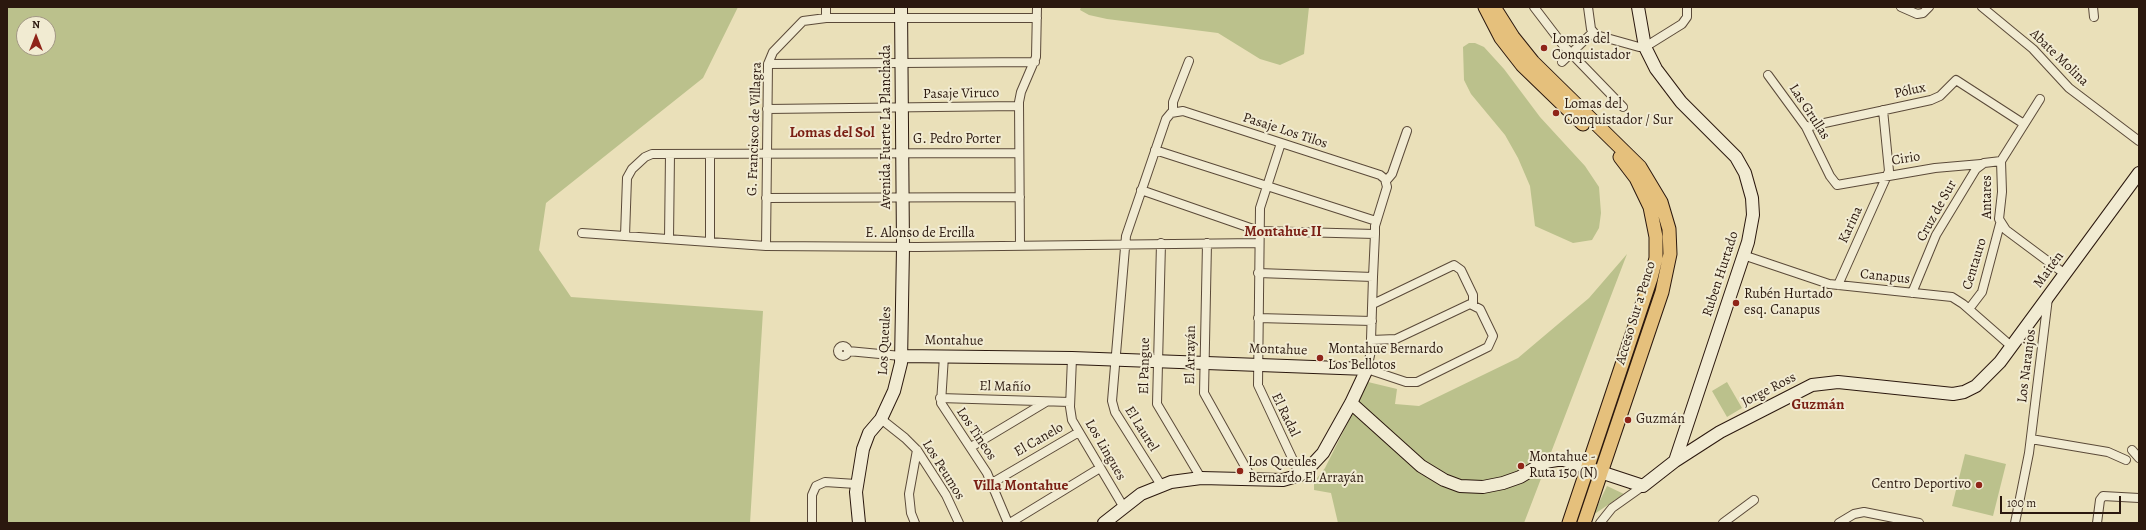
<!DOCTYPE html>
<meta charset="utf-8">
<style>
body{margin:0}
#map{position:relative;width:2146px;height:530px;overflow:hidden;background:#eae0b9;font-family:Alegreya,serif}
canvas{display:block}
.frame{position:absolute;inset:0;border:8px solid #2b180e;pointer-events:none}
.north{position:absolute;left:16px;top:16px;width:40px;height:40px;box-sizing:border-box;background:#f1ebd2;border:1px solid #a29784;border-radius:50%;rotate:0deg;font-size:11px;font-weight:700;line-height:16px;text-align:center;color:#2b180e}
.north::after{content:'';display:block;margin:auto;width:14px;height:18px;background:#8f2418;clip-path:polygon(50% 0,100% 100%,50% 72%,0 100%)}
.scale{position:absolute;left:2000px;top:496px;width:121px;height:18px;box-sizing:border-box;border:2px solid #2b180e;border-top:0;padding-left:5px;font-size:12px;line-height:14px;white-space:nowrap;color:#2b180e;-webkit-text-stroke:3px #f1ebd2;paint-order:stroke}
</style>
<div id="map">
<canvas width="2146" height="530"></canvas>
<div class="frame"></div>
<div class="north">N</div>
<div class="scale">100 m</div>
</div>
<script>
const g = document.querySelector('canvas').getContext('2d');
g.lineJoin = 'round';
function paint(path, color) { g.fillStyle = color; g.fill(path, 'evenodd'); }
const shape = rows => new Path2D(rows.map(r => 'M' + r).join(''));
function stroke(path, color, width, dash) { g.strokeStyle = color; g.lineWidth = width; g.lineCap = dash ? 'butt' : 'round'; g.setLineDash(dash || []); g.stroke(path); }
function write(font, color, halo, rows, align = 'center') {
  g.font = font + ' Alegreya,serif'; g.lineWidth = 4; g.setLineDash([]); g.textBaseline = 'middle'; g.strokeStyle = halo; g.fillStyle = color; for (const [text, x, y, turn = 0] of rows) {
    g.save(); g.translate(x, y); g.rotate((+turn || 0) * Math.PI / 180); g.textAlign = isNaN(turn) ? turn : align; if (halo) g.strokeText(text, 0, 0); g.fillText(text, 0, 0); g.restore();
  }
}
paint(shape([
 [7,7,738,7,703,78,546,203,539,250,571,297,763,311,750,523,7,523],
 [24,24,48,24,48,48,24,48],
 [1081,7,1309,7,1304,54,1280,65,1260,59,1218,33,1107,19,1089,15,1080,10],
 [1469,43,1475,43,1484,47,1504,69,1540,117,1585,166,1599,187,1601,213,1599,228,1592,240,1573,243,1535,226,1530,186,1518,158,1505,135,1471,94,1464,80,1463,47],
 [1627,254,1524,523,1338,523,1331,493,1314,490,1314,482,1325,468,1368,382,1397,389,1395,404,1419,406,1518,358,1589,298],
 [1727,382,1742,408,1727,417,1712,391],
 [1965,454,2006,464,1993,516,1952,506],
 [1607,486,1624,494,1593,515]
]), '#bbc18c');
const street = shape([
 [826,7,826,18],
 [1534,7,1563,45,1623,107],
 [1588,7,1591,29,1596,35,1639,47,1645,47,1682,24,1687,17,1687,7],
 [1901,7,1917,14,1923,13,1929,7],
 [1982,7,2033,49,2069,88,2139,141],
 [2093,7,2094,17],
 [1562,62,1593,32],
 [768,64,1035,62],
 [1768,75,1806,127,1830,176,1837,185,1935,168,1981,164],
 [2040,99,2001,161,2002,192,1999,219,2006,230,2065,274],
 [767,109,1019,106],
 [1173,112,1173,102,1189,61],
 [1806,127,1931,100,1940,96,1956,80,2024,124],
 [1281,143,1260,208,1258,385,1300,475],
 [1155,150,1376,221],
 [710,154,710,242],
 [1386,181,1392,174,1407,131],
 [1141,190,1259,231,1375,234],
 [766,198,1020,197],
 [582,233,766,246,917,247,1259,243],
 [625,236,627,178,632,169,645,157,652,154,1019,153],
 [669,239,670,154],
 [1161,243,1157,404,1201,478],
 [1207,243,1204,393,1252,479],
 [766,246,768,64,773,52,803,21,826,18,1037,18],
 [1020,246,1019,102,1021,92,1036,57,1037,7],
 [1743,255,1829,284,1952,297,1963,304,2011,346],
 [1258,273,1373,277],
 [1838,285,1889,171,1883,110],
 [1912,293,1936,235,1976,169,1984,163,2001,161],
 [1373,304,1454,265,1461,270,1473,295,1473,304],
 [1969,309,1982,292,2000,224],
 [1258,318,1372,321],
 '838 351a5 5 0 1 1 10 0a5 5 0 1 1-10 0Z',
 [848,351,901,356],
 [944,356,941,403,987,473,1008,523],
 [1072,358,1070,407,1072,420,1123,506],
 [940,398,1070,402],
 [881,419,905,438,917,450,946,495,959,523],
 [2031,439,2108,452,2126,460],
 [971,447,1046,402],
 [2132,450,2139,458],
 [992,483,1079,432],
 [1161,485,1115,412,1112,401,1126,236,1166,119,1171,113,1183,111,1380,175,1385,179,1387,187,1375,226,1375,234,1373,277,1371,340,1371,351,1367,369,1406,382,1417,382,1488,347,1493,336,1480,309,1470,304,1396,339,1371,340],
 [812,523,812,495,816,486,825,482,856,484],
 [915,523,911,513,909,494,917,450],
 [1010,523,1100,468],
 [1600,523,1612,508,1643,486],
 [1723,523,1754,500],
 [1839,523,1854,514,1864,512,1919,523],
 [2015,523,2029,453,2048,298],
 [2097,523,2100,500,2103,496,2139,498]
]);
const secondary = shape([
 [1638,7,1645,47,1656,69,1681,102,1736,157,1745,173,1752,198,1753,215,1748,242,1675,461],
 [901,356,1072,358,1367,369,1351,403,1323,453,1309,468,1300,475,1283,480,1201,478,1171,482,1141,494,1104,523],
 [1351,403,1421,466,1444,480,1460,486,1483,487,1503,483,1520,477,1545,462,1557,460,1564,460,1643,486,1675,461,1720,432,1812,385,1838,382,1953,394,1964,392,1976,386,2000,362,2139,173],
 [859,523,856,492,863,449,869,433,881,419,894,391,901,363,903,247,901,7]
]);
const primary = shape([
 [1485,7,1501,38,1522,65,1583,124],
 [1494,7,1513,37,1533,62,1640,167,1661,202,1669,229,1670,254,1662,292,1584,523],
 [1569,523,1651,278,1656,258,1656,237,1650,207,1636,178,1620,157]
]);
stroke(street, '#5b4a39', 10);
stroke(secondary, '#2b180e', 14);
stroke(primary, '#2b180e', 15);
stroke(street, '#f1ebd2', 8);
stroke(secondary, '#f1ebd2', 12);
stroke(primary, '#e5c07c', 13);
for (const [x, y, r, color] of [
 [1544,48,4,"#8f2418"],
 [1556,113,4,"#8f2418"],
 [1736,303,4,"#8f2418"],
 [1320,358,4,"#8f2418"],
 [1628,420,4,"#8f2418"],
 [1521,466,4,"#8f2418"],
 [1240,471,4,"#8f2418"],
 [1979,485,4,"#8f2418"]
]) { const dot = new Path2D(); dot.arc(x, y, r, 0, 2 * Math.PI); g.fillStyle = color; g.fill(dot); stroke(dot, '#f1ebd2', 1.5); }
write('14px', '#2b180e', '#f1ebd2', [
 ["Lomas del",1552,40],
 ["Conquistador",1552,56],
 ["Lomas del",1564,105],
 ["Conquistador / Sur",1564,121],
 ["Rubén Hurtado",1744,295],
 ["esq. Canapus",1744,311],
 ["Montahue Bernardo",1328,350],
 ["Los Bellotos",1328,366],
 ["Guzmán",1636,420],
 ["Montahue -",1529,458],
 ["Ruta 150 (N)",1529,474],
 ["Los Queules",1248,463],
 ["Bernardo El Arrayán",1248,479],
 ["Centro Deportivo",1971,485,"right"]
], 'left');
write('14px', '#2b180e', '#f1ebd2', [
 ["Abate Molina",2059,58,44],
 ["Pólux",1910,91,-12],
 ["Pasaje Viruco",961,94,-1],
 ["Las Grullas",1809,112,57],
 ["Avenida Fuerte La Planchada",887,127,-90],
 ["G. Francisco de Villagra",755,129,-88],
 ["Pasaje Los Tilos",1285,131,18],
 ["G. Pedro Porter",957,140],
 ["Cirio",1906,159,-9],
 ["Antares",1988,197,-90],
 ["Cruz de Sur",1937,211,-61],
 ["Karina",1851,225,-65],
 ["E. Alonso de Ercilla",920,234],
 ["Centauro",1975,264,-73],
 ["Maitén",2049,270,-54],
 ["Ruben Hurtado",1721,274,-72],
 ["Canapus",1885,277,6],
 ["Acceso Sur a Penco",1636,313,-73],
 ["Los Queules",885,341,-87],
 ["Montahue",954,341,1],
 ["Montahue",1278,350,2],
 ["El Arrayán",1191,355,-89],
 ["El Pangue",1145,366,-89],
 ["Los Naranjos",2027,366,-83],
 ["El Mañío",1005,387,1],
 ["Jorge Ross",1769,390,-27],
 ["El Radal",1285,415,64],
 ["El Laurel",1141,429,58],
 ["Los Tineos",976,434,56],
 ["El Canelo",1039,440,-30],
 ["Los Lingues",1105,450,60],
 ["Los Peumos",943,470,58]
]);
write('bold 15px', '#7a1f14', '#f1ebd2', [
 ["Lomas del Sol",832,133],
 ["Montahue II",1283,232],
 ["Guzmán",1818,405],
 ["Villa Montahue",1021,486]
]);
</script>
